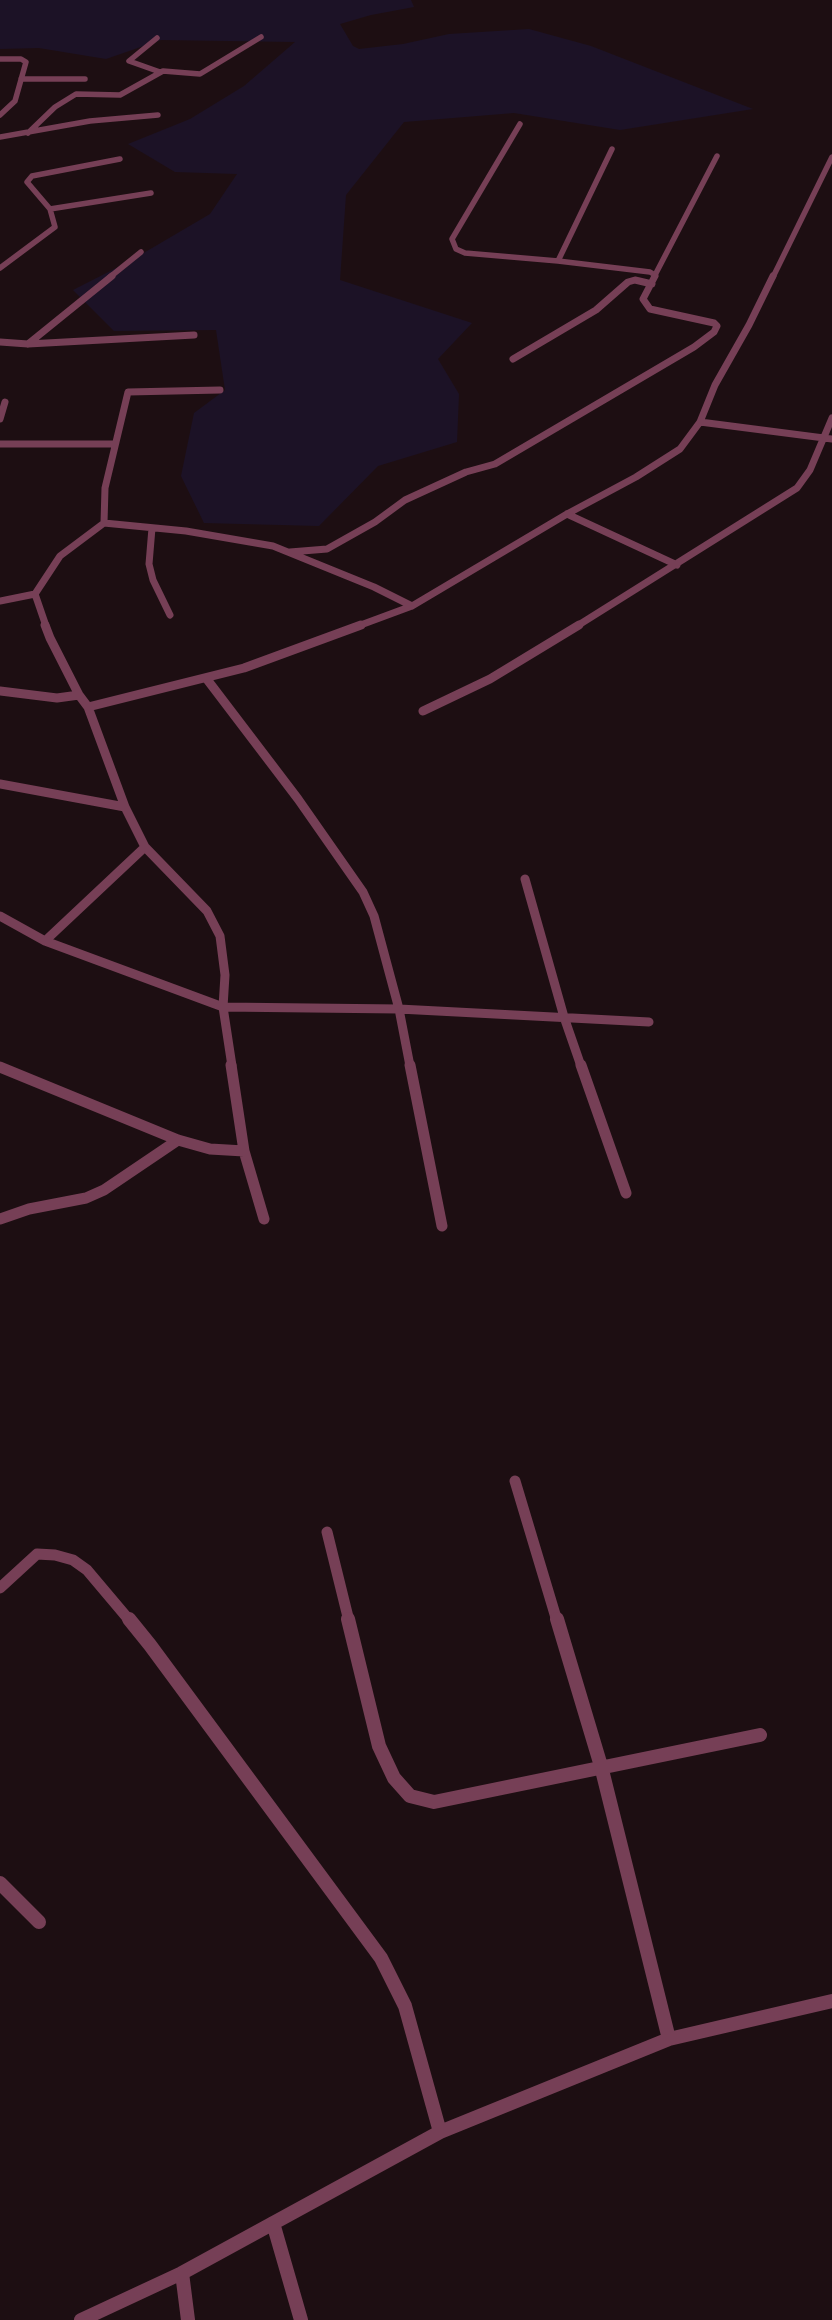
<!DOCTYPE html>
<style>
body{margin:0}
canvas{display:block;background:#1d0e12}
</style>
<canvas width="832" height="2320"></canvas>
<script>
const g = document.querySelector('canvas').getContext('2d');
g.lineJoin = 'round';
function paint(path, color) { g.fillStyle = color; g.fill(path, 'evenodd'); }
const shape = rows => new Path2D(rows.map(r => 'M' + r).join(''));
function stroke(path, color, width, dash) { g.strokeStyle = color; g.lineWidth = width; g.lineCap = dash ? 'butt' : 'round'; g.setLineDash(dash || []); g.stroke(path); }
paint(shape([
 [0,0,411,0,414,7,371,15,340,24,353,46,359,49,403,44,449,34,529,29,591,46,753,109,620,130,514,113,404,122,346,195,340,280,472,323,438,359,459,394,457,442,378,466,319,526,204,523,181,476,194,413,225,390,216,330,114,331,73,290,130,261,210,214,237,174,175,172,128,144,190,119,244,86,295,42,161,40,106,59,39,48,0,49]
]), '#1c1226');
stroke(shape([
 [157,38,129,61,160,72],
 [0,59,21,59,26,62,15,101,0,115],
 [21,79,85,79],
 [520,124,452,239,456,249,465,253,558,261,650,272,655,275],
 [28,133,55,107,76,94,120,95,163,71,200,74,261,37],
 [0,137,90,121,158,115],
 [50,209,151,193],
 [558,261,612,149],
 [0,268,55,227,50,209,27,182,32,176,120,159],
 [110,277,141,252],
 [654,277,717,156],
 [773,277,832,157]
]), '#763f56', 5.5);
stroke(shape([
 [0,342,28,344,194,335],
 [28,344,112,276],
 [513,359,596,310,628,282,635,280,652,284],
 [0,419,5,402],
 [700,422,832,439],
 [0,444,114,444],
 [567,514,677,565],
 [104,523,186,531,273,546,374,587,412,606],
 [152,528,149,564,153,580,170,615],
 [290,552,327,549,375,522,405,500,466,472,495,464,694,347,714,332,717,326,714,323,650,309,643,299,655,276],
 [0,601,35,594],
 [46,626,35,594,60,556,104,523,105,488,128,392,220,390],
 [358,626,412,606,567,514,636,477,680,449,700,422,715,385,749,325,773,276],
 [577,626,797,488,810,470,832,418]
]), '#763f56', 7);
stroke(shape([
 [45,625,50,638,79,695,88,707,125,807,145,847,207,911,220,936,225,975,223,1007,232,1066],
 [206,678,298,799,363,892,374,916,399,1009,410,1066],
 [0,691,57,698,79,695],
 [88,707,244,668,361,625],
 [423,711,490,679,579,625],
 [0,784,125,807],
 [525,879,564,1017,581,1066],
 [0,916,45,941,223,1007,399,1009,649,1022],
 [45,941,145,847]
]), '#763f56', 9);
stroke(shape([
 [231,1065,244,1151,264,1219],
 [410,1065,442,1226],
 [581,1065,626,1193],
 [0,1067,178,1140,210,1149,244,1151],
 [0,1219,29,1209,86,1198,104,1190,178,1140],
 [515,1481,557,1621],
 [327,1532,349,1621],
 [0,1588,37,1554,55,1555,73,1560,87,1570,130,1621]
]), '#763f56', 11);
stroke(shape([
 [129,1619,150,1645,381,1958,405,2006,440,2132],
 [348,1619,379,1746,394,1778,410,1796,434,1802,760,1735],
 [557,1619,601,1766,669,2039],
 [0,1883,39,1922],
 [273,2223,301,2320],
 [182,2273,188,2320],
 [81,2320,182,2273,440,2132,669,2039,832,2001]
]), '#763f56', 14);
</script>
